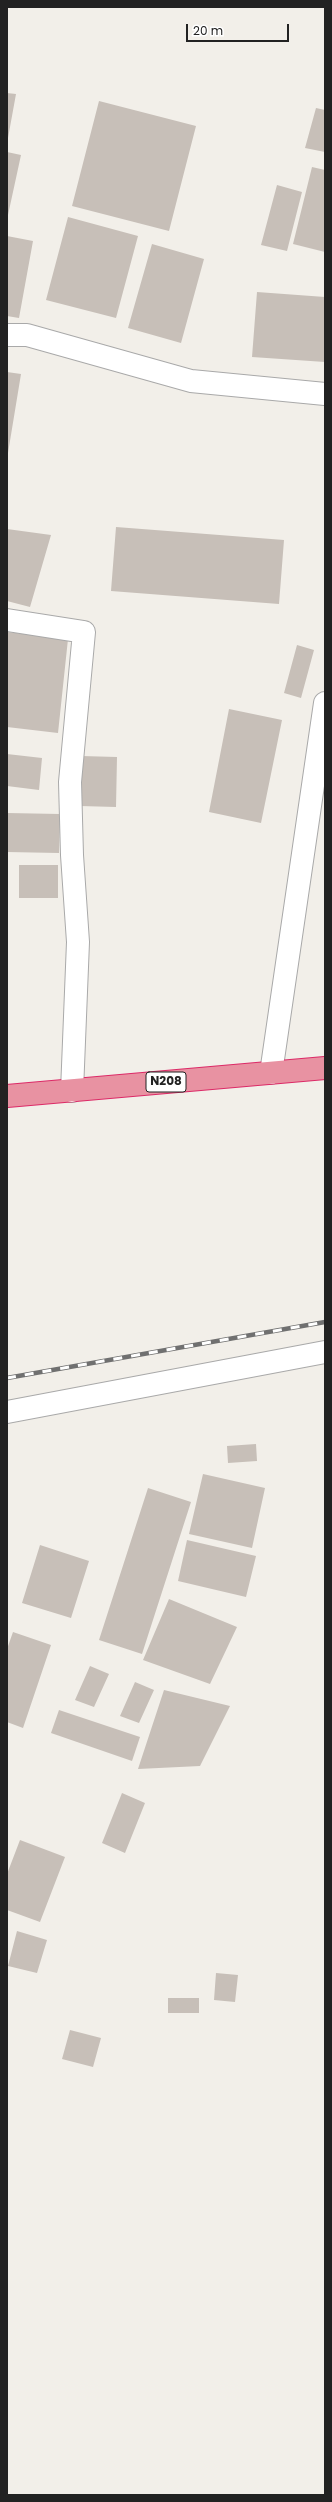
<!DOCTYPE html>
<style>
body{margin:0}
#map{position:relative;width:332px;height:2502px;overflow:hidden;background:#f2efe9;font-family:Poppins,sans-serif}
canvas{display:block}
.frame{position:absolute;inset:0;border:8px solid #222;pointer-events:none}
.scale{position:absolute;left:186px;top:24px;width:103px;height:18px;box-sizing:border-box;border:2px solid #222;border-top:0;padding-left:5px;font-size:12px;line-height:14px;white-space:nowrap;color:#222;-webkit-text-stroke:3px #fff;paint-order:stroke}
</style>
<div id="map">
<canvas width="332" height="2502"></canvas>
<div class="frame"></div>
<div class="scale">20 m</div>
</div>
<script>
const g = document.querySelector('canvas').getContext('2d');
g.lineJoin = 'round';
function paint(path, color) { g.fillStyle = color; g.fill(path, 'evenodd'); }
const shape = rows => new Path2D(rows.map(r => 'M' + r).join(''));
function stroke(path, color, width, dash) { g.strokeStyle = color; g.lineWidth = width; g.lineCap = dash ? 'butt' : 'round'; g.setLineDash(dash || []); g.stroke(path); }
function write(font, color, halo, rows, align = 'center') {
  g.font = font + ' Poppins,sans-serif'; g.lineWidth = 3.5; g.setLineDash([]); g.textBaseline = 'middle'; g.strokeStyle = halo; g.fillStyle = color; for (const [text, x, y, turn = 0] of rows) {
    g.save(); g.translate(x, y); g.rotate((+turn || 0) * Math.PI / 180); g.textAlign = isNaN(turn) ? turn : align; if (halo) g.strokeText(text, 0, 0); g.fillText(text, 0, 0); g.restore();
  }
}
paint(shape([
 [7,93,16,94,8,138,7,138],
 [99,101,196,126,169,231,72,206],
 [316,108,325,110,325,152,305,148],
 [7,152,21,155,8,215,7,215],
 [312,167,325,170,325,252,293,244],
 [277,185,302,192,287,251,261,245],
 [68,217,138,236,116,318,46,300],
 [7,236,33,241,19,318,7,316],
 [152,244,204,259,181,343,128,328],
 [257,292,325,297,325,362,252,357],
 [7,372,21,374,8,453,7,453],
 [116,527,284,540,279,604,111,591],
 [7,529,51,535,30,607,7,601],
 [7,632,68,639,58,733,7,727],
 [297,645,314,650,301,698,284,693],
 [229,709,282,720,261,823,209,812],
 [7,754,42,758,39,790,7,786],
 [81,756,117,757,116,807,80,806],
 [7,813,60,814,59,853,7,852],
 [19,865,58,865,58,898,19,898],
 [256,1444,257,1461,228,1463,227,1446],
 [203,1474,265,1488,252,1548,189,1534],
 [148,1488,191,1502,142,1654,99,1640],
 [187,1540,256,1556,246,1597,178,1581],
 [40,1545,89,1561,71,1618,22,1603],
 [169,1599,237,1627,210,1684,143,1660],
 [13,1632,51,1645,23,1728,7,1722,7,1649],
 [90,1666,109,1674,94,1707,75,1700],
 [135,1682,154,1690,139,1723,120,1716],
 [164,1690,230,1706,200,1766,138,1769],
 [59,1710,140,1737,132,1761,51,1733],
 [122,1793,145,1803,125,1853,102,1843],
 [20,1840,65,1857,40,1922,7,1910,7,1874],
 [17,1931,47,1940,37,1973,8,1966],
 [216,1973,238,1975,235,2002,214,2000],
 [168,1998,199,1998,199,2013,168,2013],
 [70,2030,101,2038,93,2067,62,2059]
]), '#c7bfb8');
const minor = shape([
 [7,335,27,335,191,381,325,394],
 [7,620,84,632,70,782,72,855,78,942,72,1091],
 [271,1073,325,703],
 [7,1412,325,1352]
]);
const highway = shape([
 [7,1096,325,1068]
]);
stroke(minor, '#a9a9a9', 24);
stroke(highway, '#dc2a67', 24);
stroke(minor, '#fff', 22);
stroke(highway, '#e892a2', 22);
const rail = shape([
 [7,1378,325,1322]
]);
stroke(rail, '#707070', 4.5);
stroke(rail, '#fff', 3, [9]);
for (const [x, y, w] of [
 [166,1082,40]
]) { const box = new Path2D(); box.roundRect(x - w / 2, y - 10, w, 20, 3); g.fillStyle = '#fff'; g.fill(box); stroke(box, '#222', 1); }
write('bold 12px', '#222', null, [
 ["N208",166,1082]
]);
</script>
